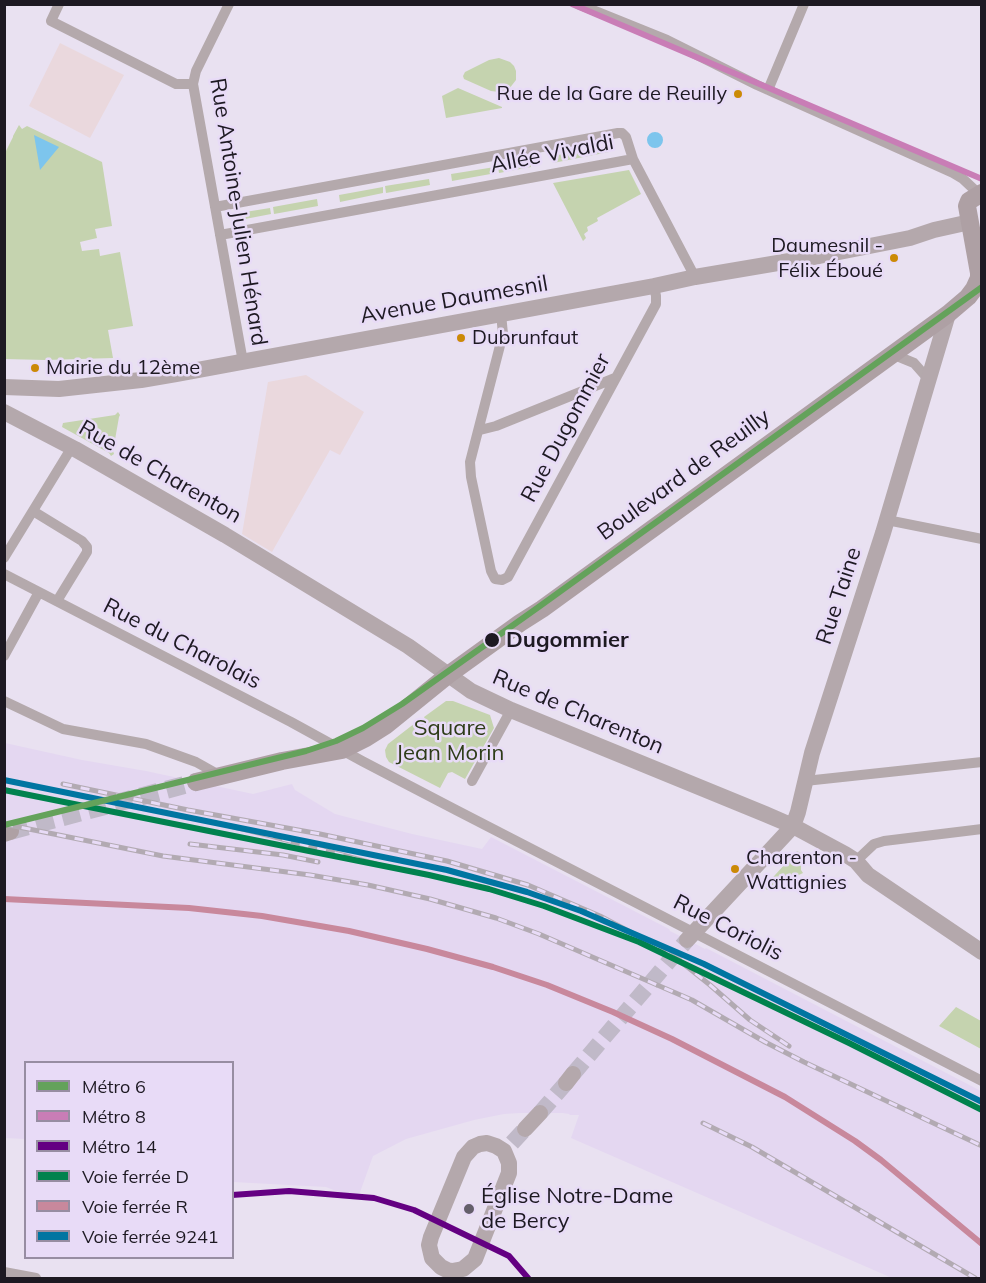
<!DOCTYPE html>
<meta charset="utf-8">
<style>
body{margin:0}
#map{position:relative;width:986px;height:1283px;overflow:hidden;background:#e9e1f1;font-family:Mulish,sans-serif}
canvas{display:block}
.frame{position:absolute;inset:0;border:6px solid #1d1922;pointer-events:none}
.legend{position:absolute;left:24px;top:1061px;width:210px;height:198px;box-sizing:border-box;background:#e8dbf7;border:2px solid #978da2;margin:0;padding:8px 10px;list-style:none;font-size:18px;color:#1d1922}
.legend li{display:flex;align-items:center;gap:12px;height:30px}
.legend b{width:30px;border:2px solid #978da2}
</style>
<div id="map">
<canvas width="986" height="1283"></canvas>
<div class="frame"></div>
<ul class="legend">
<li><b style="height:8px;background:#64a25b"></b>Métro 6</li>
<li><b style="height:8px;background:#c97db6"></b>Métro 8</li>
<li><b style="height:8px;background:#640082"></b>Métro 14</li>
<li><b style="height:8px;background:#00824e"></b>Voie ferrée D</li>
<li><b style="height:8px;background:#c8889c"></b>Voie ferrée R</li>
<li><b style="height:8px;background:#0075a1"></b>Voie ferrée 9241</li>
</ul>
</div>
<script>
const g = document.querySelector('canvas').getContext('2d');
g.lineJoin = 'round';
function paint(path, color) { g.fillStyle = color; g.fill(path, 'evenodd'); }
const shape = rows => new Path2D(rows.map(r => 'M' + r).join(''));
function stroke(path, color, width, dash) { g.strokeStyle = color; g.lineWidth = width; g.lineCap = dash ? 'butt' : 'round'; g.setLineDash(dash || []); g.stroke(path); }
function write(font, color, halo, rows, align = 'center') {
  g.font = font + ' Mulish,sans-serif'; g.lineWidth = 5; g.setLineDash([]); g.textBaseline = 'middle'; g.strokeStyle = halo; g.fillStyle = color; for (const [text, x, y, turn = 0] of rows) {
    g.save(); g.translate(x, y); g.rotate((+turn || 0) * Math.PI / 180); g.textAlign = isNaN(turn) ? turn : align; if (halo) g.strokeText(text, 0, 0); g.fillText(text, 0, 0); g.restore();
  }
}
paint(shape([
 [5,743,82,760,146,771,253,794,292,784,295,790,335,814,412,834,482,849,491,837,669,929,670,931,686,939,705,949,706,948,981,1091,981,1278,892,1278,571,1138,579,1115,570,1115,569,1114,563,1113,520,1113,504,1114,474,1120,406,1139,373,1156,359,1195,349,1196,326,1187,233,1182,232,1062,26,1062,25,1139,5,1138]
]), '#e4d7f1');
paint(shape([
 [60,43,124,75,90,138,29,106],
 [306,375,364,412,340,455,330,450,272,552,242,534,268,382]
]), '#ead8dd');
paint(shape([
 [499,58,510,62,514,66,516,71,516,80,509,89,499,92,491,91,464,79,463,76,465,72,489,60],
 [458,88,502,107,502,108,446,118,442,96],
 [19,125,22,129,27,126,102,162,112,226,95,229,97,238,80,242,82,251,99,249,100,256,120,252,133,326,108,330,113,358,45,360,5,359,4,155,13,137,13,136],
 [608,146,609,152,553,163,552,156],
 [530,160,531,167,499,173,498,166],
 [495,167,496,173,452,181,451,174],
 [629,170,641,194,597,218,598,221,587,227,588,231,584,234,586,238,583,241,553,183],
 [429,179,430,185,386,193,385,186],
 [383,187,383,193,340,202,339,195],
 [317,199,318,206,274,214,273,207],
 [270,208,271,214,240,220,239,213],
 [118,412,120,415,119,417,113,451,114,454,111,456,109,453,62,427,63,423,115,415],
 [446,701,453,701,490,715,494,728,465,779,452,772,448,773,440,788,389,762,386,757,385,750,388,744,419,720,421,722,425,719,424,717],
 [797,851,803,854,801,857,801,870,803,873,767,890,764,887],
 [956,1007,981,1021,981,1049,939,1026]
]), '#c5d3af');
paint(shape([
 '647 140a8 8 0 1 1 16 0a8 8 0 1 1-16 0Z',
 [34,135,59,147,40,170]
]), '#7dc5ed');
stroke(shape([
 [573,1074,687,940],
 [540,1113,566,1083],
 [512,1143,525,1129]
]), '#c0b9c8', 16, [16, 8]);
stroke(shape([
 [10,831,196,782]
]), '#c0b9c8', 18, [18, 9]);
stroke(shape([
 [59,4,51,21,176,84,193,84],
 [229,4,196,71,193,84,243,362],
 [578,4,667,40,757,85,953,173,963,179,979,194],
 [768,90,804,4],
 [633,159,695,277],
 [215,207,618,133,622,133,626,137,633,159,220,235],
 [501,314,503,334,470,462,471,477,491,571,495,579,502,580,508,577,656,304,656,296,654,286],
 [892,354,914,363,929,380],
 [480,430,496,426,615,378],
 [33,511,82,541,87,547,87,552,57,601],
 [887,520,982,539],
 [4,558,72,447],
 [4,574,291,722,362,761,456,810,982,1081],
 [4,656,39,592],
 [4,701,63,729,146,744,196,762,221,776],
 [472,781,511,710],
 [805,781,982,762],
 [856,861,874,844,884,841,982,829],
 [4,1272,36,1278]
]), '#b4a9ac', 10);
stroke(shape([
 [4,387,59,389,141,380,176,374,654,286,695,277,819,256,910,238,934,230,970,222],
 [4,412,75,449,225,535,408,646,471,691,511,710,765,814,793,826,845,854,856,861,868,875,982,952],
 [687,940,793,826,798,812,812,753,883,533,948,314],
 [566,1083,573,1074],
 [525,1129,540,1113],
 [487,1143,496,1146,504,1151,509,1163,509,1173,475,1259,463,1269,452,1271,447,1270,441,1267,432,1258,429,1245,431,1237,464,1157,473,1147,480,1144,487,1143]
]), '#b4a8ac', 16);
stroke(shape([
 [196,782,282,761,342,750,366,738,385,726,448,675,520,623,542,609,948,314,968,297,974,289,979,278,979,273,967,206,969,201,982,193],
 [4,833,10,831]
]), '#aea0a4', 18);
const rail = shape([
 [63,784,188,810,320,834,447,861,528,885,600,916,655,945,685,965,710,985,750,1020,789,1046],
 [4,824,163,856,310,875,368,885,430,899,496,918,539,934,692,1000,765,1042,804,1062,982,1146],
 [230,826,271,836,376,864],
 [190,844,283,855,318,862],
 [703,1123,752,1147,975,1278]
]);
stroke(rail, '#b2aab2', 5);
stroke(rail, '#e8dbf7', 3, [9]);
stroke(shape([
 [4,790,429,875,489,889,544,906,639,942,849,1043,982,1110]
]), '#00824e', 6);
stroke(shape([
 [4,899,189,908,262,916,349,931,427,949,493,967,547,985,613,1012,672,1039,785,1097,855,1141,881,1160,982,1244]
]), '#c8889c', 6);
stroke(shape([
 [4,780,447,870,527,892,581,911,704,964,982,1102]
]), '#0075a1', 6);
stroke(shape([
 [4,825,306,751,336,741,363,728,402,704,540,606,982,287]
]), '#64a25b', 6);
stroke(shape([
 [572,4,982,179]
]), '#c97db6', 6);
stroke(shape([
 [232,1195,289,1191,374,1198,414,1210,509,1256,528,1278]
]), '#640082', 6);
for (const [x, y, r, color] of [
 [738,94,5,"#cb8a07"],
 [894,258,5,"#cb8a07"],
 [461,338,5,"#cb8a07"],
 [35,368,5,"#cb8a07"],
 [492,640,8,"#1d1922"],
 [735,869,5,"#cb8a07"],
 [469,1209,6,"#645f6a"]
]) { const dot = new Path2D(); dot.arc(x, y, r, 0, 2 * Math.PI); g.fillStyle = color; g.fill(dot); stroke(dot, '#e8dbf7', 2); }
write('20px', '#1d1922', '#e8dbf7', [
 ["Rue de la Gare de Reuilly",727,94,"right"],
 ["Daumesnil -",883,246,"right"],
 ["Félix Éboué",883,271,"right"],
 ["Dubrunfaut",472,338],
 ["Mairie du 12ème",46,368],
 ["Charenton -",746,858],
 ["Wattignies",746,883]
], 'left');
write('22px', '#1d1922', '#e8dbf7', [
 ["Allée Vivaldi",552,154,-11],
 ["Rue Antoine-Julien Hénard",238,212,81],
 ["Avenue Daumesnil",454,300,-10],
 ["Rue Dugommier",566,428,-62],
 ["Rue de Charenton",160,472,30],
 ["Boulevard de Reuilly",684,475,-36],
 ["Rue Taine",839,596,-72],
 ["Rue du Charolais",182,644,27],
 ["Rue de Charenton",578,712,23],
 ["Rue Coriolis",728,928,27]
]);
write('bold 22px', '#1d1922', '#e8dbf7', [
 ["Dugommier",506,640]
], 'left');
write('22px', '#2e3c18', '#e8dbf7', [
 ["Square",450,728],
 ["Jean Morin",450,753]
]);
write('22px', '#1d1922', '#e8dbf7', [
 ["Église Notre-Dame",481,1196],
 ["de Bercy",481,1221]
], 'left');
</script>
